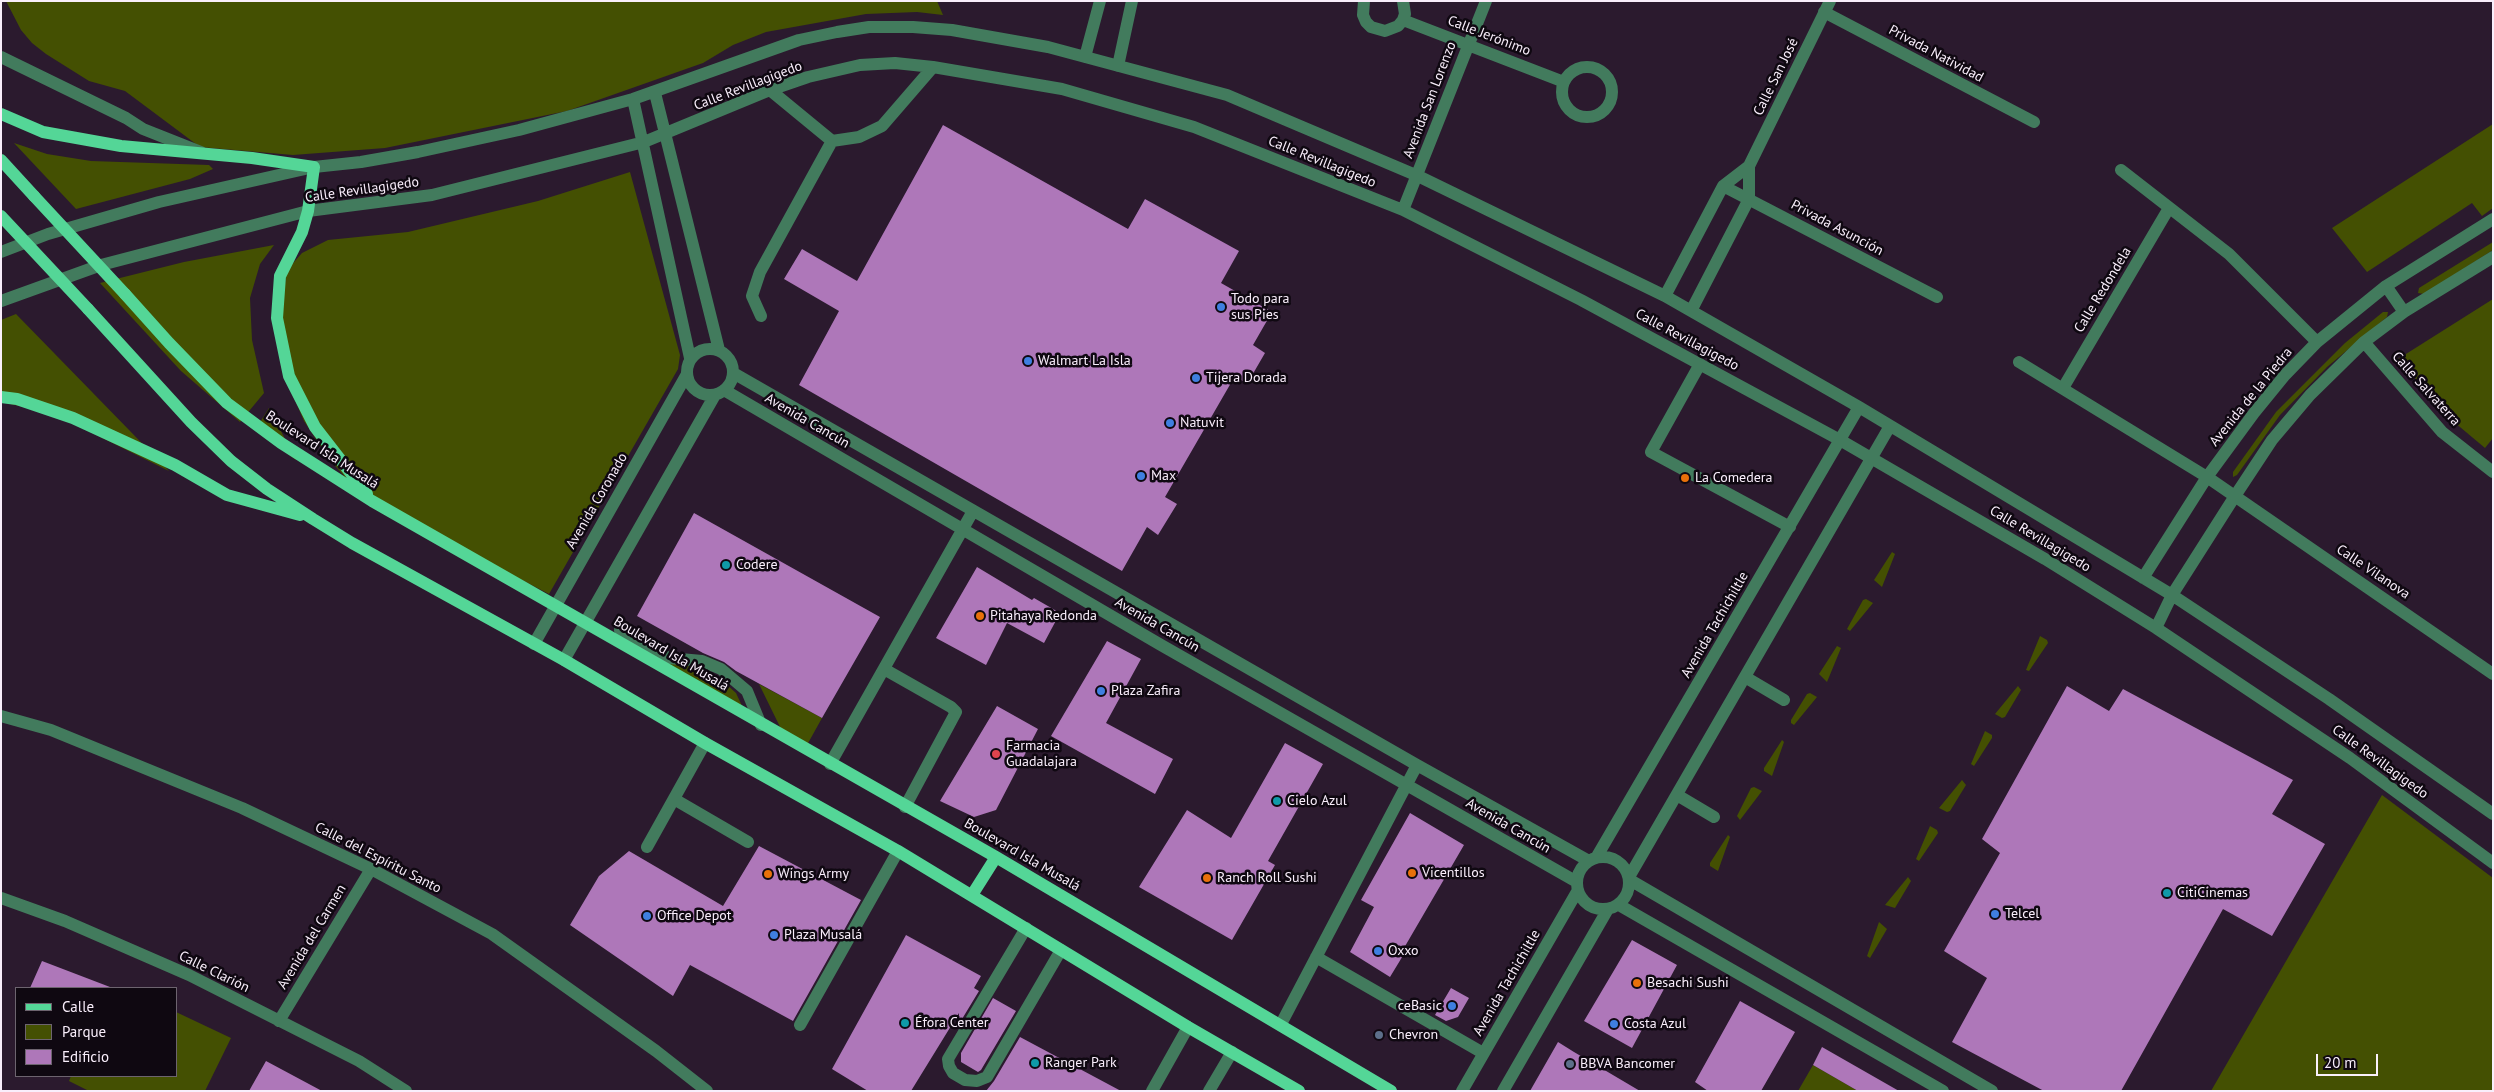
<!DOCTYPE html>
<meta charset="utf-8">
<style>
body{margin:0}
#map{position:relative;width:2494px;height:1092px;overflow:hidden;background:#2b1a2e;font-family:"PT Sans",sans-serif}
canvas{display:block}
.frame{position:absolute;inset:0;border:2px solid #f9eefb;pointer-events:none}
.legend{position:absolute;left:15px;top:987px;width:162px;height:90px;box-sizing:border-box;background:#0f0811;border:1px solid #6d646f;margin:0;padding:6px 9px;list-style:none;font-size:15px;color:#f9eefb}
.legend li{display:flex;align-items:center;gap:10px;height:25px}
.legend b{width:25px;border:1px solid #6d646f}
.scale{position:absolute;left:2316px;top:1054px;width:62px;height:22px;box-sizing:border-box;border:2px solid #f9eefb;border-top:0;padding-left:6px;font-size:15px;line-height:18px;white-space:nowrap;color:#f9eefb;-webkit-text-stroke:4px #0f0811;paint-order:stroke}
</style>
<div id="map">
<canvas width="2494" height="1092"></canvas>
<div class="frame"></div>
<ul class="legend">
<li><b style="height:6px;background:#54d697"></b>Calle</li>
<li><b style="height:14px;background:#445002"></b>Parque</li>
<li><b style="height:14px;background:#ae77b9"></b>Edificio</li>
</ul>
<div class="scale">20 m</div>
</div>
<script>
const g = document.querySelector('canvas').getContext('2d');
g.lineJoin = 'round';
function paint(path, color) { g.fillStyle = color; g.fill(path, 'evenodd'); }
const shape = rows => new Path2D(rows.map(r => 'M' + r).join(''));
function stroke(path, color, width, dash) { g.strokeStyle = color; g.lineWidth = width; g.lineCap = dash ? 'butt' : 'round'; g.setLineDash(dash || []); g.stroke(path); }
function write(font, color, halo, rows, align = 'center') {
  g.font = font + ' "PT Sans",sans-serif'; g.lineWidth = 5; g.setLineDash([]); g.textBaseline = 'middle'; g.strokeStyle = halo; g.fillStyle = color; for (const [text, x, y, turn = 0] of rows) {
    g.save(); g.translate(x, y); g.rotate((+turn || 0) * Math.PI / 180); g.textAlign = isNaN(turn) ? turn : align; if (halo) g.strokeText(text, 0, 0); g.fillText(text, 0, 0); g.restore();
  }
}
paint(shape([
 [6,1,937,1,943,15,917,12,866,14,766,32,733,45,703,63,567,111,385,148,293,155,200,147,125,91,89,81,46,54,32,43,21,30],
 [2493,124,2493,208,2482,216,2472,203,2367,272,2332,228],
 [14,143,47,154,91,161,209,165,213,169,190,179,76,209],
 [630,172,680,355,678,369,549,594,381,507,353,486,330,460,304,421,283,372,277,338,287,270,302,253,328,240,408,232,538,201],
 [2493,242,2493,250,2424,294,2418,293,2419,288],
 [274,245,260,264,250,298,252,340,264,393,240,422,181,371,100,283,184,262],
 [2493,299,2493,438,2485,448,2454,422,2398,359],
 [2383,312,2388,312,2387,317,2327,367,2280,415,2237,475,2233,477,2233,472,2276,412,2345,343],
 [16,314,169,471,72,423,24,407,1,402,1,320],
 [269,408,296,460,255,430],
 [1892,552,1895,554,1882,587,1874,580],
 [1866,599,1873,603,1850,631,1847,629,1863,600],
 [2040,636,2047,640,2048,643,2029,671,2026,670],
 [1837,646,1841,648,1827,682,1819,674],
 [666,663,686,665,717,676,736,693,743,708],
 [759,684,822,718,807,745,783,733],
 [2018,686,2021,690,2005,717,2002,718,1995,714],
 [1810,693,1817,697,1794,725,1791,723,1791,720,1807,694],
 [1985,731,1992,735,1992,738,1974,766,1971,764],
 [1782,740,1784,742,1772,776,1764,771,1764,768],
 [1962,780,1966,785,1950,811,1947,812,1939,808],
 [1754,787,1762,791,1740,820,1737,816,1751,788],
 [2382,795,2493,878,2493,1091,2211,1091],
 [1930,826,1937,830,1938,833,1919,861,1916,859],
 [1728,835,1730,837,1718,871,1710,866,1710,863],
 [1908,877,1911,881,1895,908,1885,905],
 [1879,922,1887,929,1870,958,1867,956],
 [176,1012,231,1038,205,1091,89,1091,69,1081,71,1076,176,1076],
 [1813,1065,1858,1091,1798,1091]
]), '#445002');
paint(shape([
 [943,125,1128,229,1145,199,1239,251,1221,283,1272,312,1253,345,1265,353,1247,384,1235,376,1165,497,1177,504,1158,535,1147,527,1122,571,799,385,839,311,784,279,802,249,857,281],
 [694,513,880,617,822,718,736,671,724,662,703,653,637,616],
 [977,567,1032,600,1034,598,1060,613,1044,643,1007,623,986,665,936,638],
 [1107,641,1141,659,1106,723,1173,759,1155,794,1051,736],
 [2067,686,2109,711,2123,689,2293,780,2272,814,2325,844,2272,936,2223,909,2121,1091,2044,1091,1952,1042,1987,978,1944,951,2000,853,1982,839],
 [997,706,1038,729,996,810,974,817,940,801],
 [1285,743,1323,764,1268,861,1275,865,1232,940,1139,887,1187,810,1231,838],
 [1410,813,1464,845,1404,948,1407,949,1390,977,1350,952,1374,907,1361,900],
 [759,846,861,900,793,1021,690,965,673,996,570,925,599,876,629,851,723,906],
 [906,935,981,976,974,988,979,991,959,1024,959,1013,911,1091,868,1091,832,1069],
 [1632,940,1677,965,1632,1048,1584,1021],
 [42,961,110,987,110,988,30,988],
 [1451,988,1469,998,1458,1017,1446,1021,1435,1015],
 [993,998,1016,1011,981,1070,978,1072,961,1062,961,1053],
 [1740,1001,1795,1032,1761,1091,1708,1091,1695,1082],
 [1020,1037,1121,1091,986,1091,994,1081],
 [1558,1042,1574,1052,1640,1091,1530,1091],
 [1822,1047,1899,1091,1858,1091,1813,1065],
 [266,1061,322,1091,249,1091]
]), '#ae77b9');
stroke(shape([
 [1364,1,1363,15,1366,22,1371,27,1385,31,1398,26,1403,20,1405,14,1403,1],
 [1824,12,2034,122],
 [1403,20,1564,82],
 [1,57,126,118,143,129,201,152],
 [1085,57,1100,1],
 [1118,66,1132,1],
 '1562 92a25 25 0 1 1 50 0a25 25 0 1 1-50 0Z',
 [655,93,719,350],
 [633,99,690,358],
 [832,141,859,137,882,126,933,67],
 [2121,170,2229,254,2317,342],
 [1723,186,1937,297],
 [1403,210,1486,1],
 [1,252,48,234,159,202,314,167,361,162,418,152,519,130,633,99,799,40,837,32,869,27,913,27,952,30,1048,47,1227,95,1418,176,1665,296,1859,407,2172,595,2329,699,2493,814],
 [2386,286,2404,312],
 [1665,296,1723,186,1749,166],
 [1,301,101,265,308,211,432,195,644,142,770,90,808,77,860,65,895,63,933,67,1062,89,1194,127,1403,210,1581,300,1840,440,2045,559,2156,628,2350,758,2493,863],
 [1691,311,1749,199,1749,166,1830,1],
 [761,316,752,296,760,272,832,141,770,90],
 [2364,342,2442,432,2493,472],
 '687 372a23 23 0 1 1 46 0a23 23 0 1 1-46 0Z',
 [2019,362,2207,477,2493,674],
 [1700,364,1651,452,1790,527],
 [735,374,1417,765,1589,861],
 [2063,388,2169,208],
 [724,390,1161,645,1577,882],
 [2143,578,2207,477,2254,413,2285,375,2317,342,2386,286,2493,219],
 [2156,628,2172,595,2235,496,2272,440,2310,395,2364,342,2404,312,2493,257],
 [620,630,662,655],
 [534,644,687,374],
 [564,660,715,395],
 [658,663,662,655,669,658,702,661,721,669,747,691,761,725],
 [884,669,951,707,956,712,905,807],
 [1745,677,1784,700],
 [1,716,51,730,242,808,371,869,492,934,656,1051,707,1091],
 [830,764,973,511],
 [1677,795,1714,817],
 [674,799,748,842],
 [647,847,705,743],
 '1577 883a26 26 0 1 1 52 0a26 26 0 1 1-52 0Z',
 [1596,858,1859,407],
 [1629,877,1890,426],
 [1630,880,1992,1091],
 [1,898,65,921,189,975,359,1061,406,1091],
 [1619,905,1943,1091],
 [1026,928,948,1059,949,1066,953,1073,965,1080,977,1081,987,1077,1061,950],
 [1316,957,1483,1053],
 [279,1021,371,869],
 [1281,1024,1417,765],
 [800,1025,898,851],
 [1152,1091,1188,1027],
 [1209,1091,1232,1052],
 [1462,1091,1578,890],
 [1503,1091,1608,909]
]), '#427b5d', 12);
stroke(shape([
 [1,114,43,132,121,146,252,158,314,167,308,211,302,232,280,276,277,318,289,376,315,427,367,494],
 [1,160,34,196],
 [125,294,169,343,227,403,281,443,372,501,996,857,1391,1091],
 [88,309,191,422,231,461,267,489,313,519,352,543,564,660,705,743,898,851,1188,1027,1299,1091],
 [1,397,17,399,73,418,175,465,227,495,300,515],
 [972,895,996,857]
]), '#54d697', 12);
stroke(shape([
 [34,196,125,294],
 [1,216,88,309]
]), '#54d697', 12);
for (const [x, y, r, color] of [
 [1221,307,5,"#3f7fe0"],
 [1028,361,5,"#3f7fe0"],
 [1196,378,5,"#3f7fe0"],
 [1170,423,5,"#3f7fe0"],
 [1141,476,5,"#3f7fe0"],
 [1685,478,5,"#e8710a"],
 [726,565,5,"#0f9aa8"],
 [980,616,5,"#e8710a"],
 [1101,691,5,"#3f7fe0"],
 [996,754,5,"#e0444e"],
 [1277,801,5,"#0f9aa8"],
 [1412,873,5,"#e8710a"],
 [768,874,5,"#e8710a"],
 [1207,878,5,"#e8710a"],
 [2167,893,5,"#0f9aa8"],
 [1995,914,5,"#3f7fe0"],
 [647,916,5,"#3f7fe0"],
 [774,935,5,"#3f7fe0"],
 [1378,951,5,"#3f7fe0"],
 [1637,983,5,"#e8710a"],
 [1452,1006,5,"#3f7fe0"],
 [905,1023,5,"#0f9aa8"],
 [1614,1024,5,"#3f7fe0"],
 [1379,1035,5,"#5c6f8a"],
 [1035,1063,5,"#0f9aa8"],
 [1570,1064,5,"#5c6f8a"]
]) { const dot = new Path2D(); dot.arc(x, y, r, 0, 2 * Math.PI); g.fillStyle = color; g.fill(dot); stroke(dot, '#0f0811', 2); }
write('14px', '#f9eefb', '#0f0811', [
 ["Calle Jerónimo",1489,36,21],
 ["Privada Natividad",1936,54,28],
 ["Calle San José",1776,77,-64],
 ["Calle Revillagigedo",748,86,-21],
 ["Avenida San Lorenzo",1430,100,-69],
 ["Calle Revillagigedo",1322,162,22],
 ["Calle Revillagigedo",362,190,-8],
 ["Privada Asunción",1837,228,28],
 ["Calle Redondela",2103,290,-59],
 ["Calle Revillagigedo",1687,340,28],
 ["Calle Salvaterra",2426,389,48],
 ["Avenida de la Piedra",2251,397,-51],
 ["Avenida Cancún",807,421,30],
 ["Boulevard Isla Musalá",322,450,33],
 ["Avenida Coronado",597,501,-60],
 ["Calle Revillagigedo",2040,539,31],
 ["Calle Vilanova",2373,572,34],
 ["Avenida Cancún",1157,625,30],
 ["Avenida Tachichiltle",1715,625,-60],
 ["Boulevard Isla Musalá",671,654,31],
 ["Calle Revillagigedo",2380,762,36],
 ["Avenida Cancún",1508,826,30],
 ["Boulevard Isla Musalá",1022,855,30],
 ["Calle del Espíritu Santo",378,858,27],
 ["Avenida del Carmen",312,937,-59],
 ["Calle Clarión",214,972,26],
 ["Avenida Tachichiltle",1507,983,-60]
]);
write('14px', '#f9eefb', '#0f0811', [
 ["Todo para",1231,299],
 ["sus Pies",1231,315],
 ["Walmart La Isla",1038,361],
 ["Tijera Dorada",1206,378],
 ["Natuvit",1180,423],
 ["Max",1151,476],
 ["La Comedera",1695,478],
 ["Codere",736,565],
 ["Pitahaya Redonda",990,616],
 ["Plaza Zafira",1111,691],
 ["Farmacia",1006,746],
 ["Guadalajara",1006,762],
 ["Cielo Azul",1287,801],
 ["Vicentillos",1422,873],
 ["Wings Army",778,874],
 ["Ranch Roll Sushi",1217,878],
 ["CitiCinemas",2177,893],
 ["Telcel",2005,914],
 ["Office Depot",657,916],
 ["Plaza Musalá",784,935],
 ["Oxxo",1388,951],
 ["Besachi Sushi",1647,983],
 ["ceBasic",1442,1006,"right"],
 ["Éfora Center",915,1023],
 ["Costa Azul",1624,1024],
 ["Chevron",1389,1035],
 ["Ranger Park",1045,1063],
 ["BBVA Bancomer",1580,1064]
], 'left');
</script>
